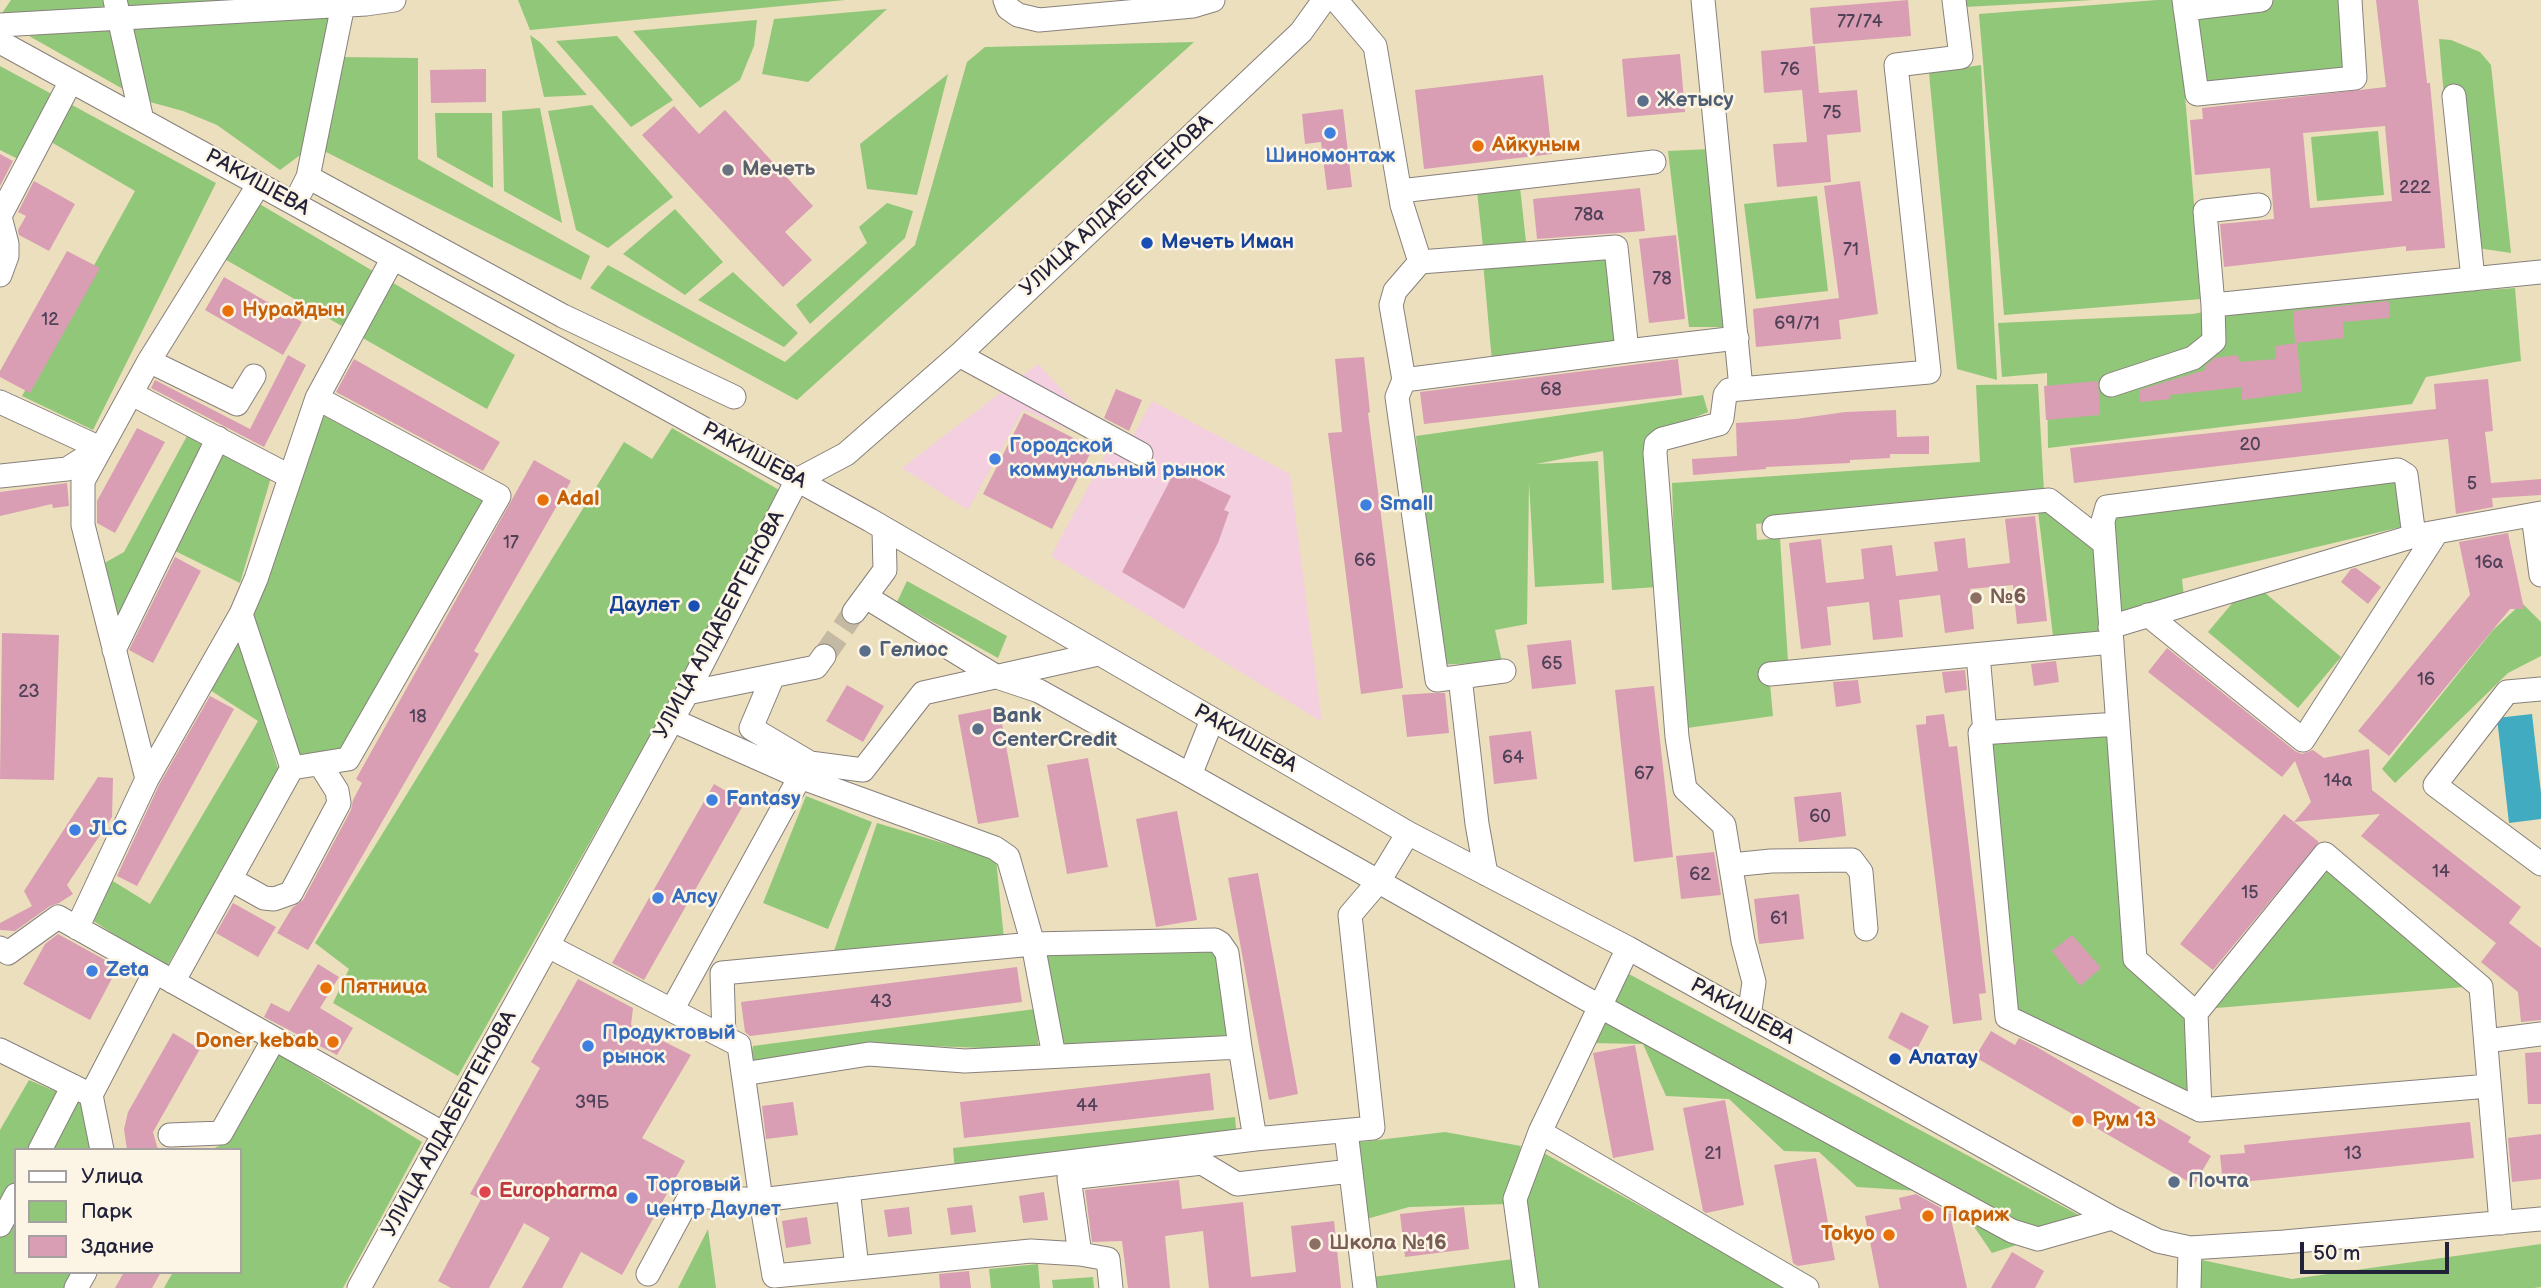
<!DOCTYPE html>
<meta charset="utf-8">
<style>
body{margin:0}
#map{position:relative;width:2541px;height:1288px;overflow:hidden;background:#ecdfbd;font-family:"Balsamiq Sans",sans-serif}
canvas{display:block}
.legend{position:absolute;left:14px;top:1148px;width:228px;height:126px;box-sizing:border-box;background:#fcf5e5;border:2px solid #a5a1a1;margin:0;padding:9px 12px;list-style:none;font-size:21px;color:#22223b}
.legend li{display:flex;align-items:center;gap:14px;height:35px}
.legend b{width:35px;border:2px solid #a5a1a1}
.scale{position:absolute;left:2300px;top:1242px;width:149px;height:32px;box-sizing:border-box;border:4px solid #22223b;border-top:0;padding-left:9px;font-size:21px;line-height:24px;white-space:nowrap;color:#22223b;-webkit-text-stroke:5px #fcf5e5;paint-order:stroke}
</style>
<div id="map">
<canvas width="2541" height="1288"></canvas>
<ul class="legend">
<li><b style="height:9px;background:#fff"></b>Улица</li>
<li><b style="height:19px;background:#91c779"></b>Парк</li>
<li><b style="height:19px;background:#d99eb3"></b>Здание</li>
</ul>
<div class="scale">50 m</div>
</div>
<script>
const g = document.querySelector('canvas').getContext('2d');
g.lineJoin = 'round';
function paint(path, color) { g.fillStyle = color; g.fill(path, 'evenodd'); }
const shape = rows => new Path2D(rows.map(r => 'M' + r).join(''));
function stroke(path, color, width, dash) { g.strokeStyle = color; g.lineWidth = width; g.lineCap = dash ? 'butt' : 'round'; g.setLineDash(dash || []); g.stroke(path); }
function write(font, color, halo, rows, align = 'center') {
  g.font = font + ' "Balsamiq Sans",sans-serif'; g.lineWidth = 5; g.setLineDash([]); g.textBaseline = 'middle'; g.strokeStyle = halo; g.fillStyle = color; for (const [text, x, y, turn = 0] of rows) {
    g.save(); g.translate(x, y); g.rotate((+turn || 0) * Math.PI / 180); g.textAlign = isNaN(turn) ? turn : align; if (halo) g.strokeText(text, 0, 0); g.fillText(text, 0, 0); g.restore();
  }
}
paint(shape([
 [1038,364,1089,419,1077,433,1023,410,968,510,902,468],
 [1152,401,1290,474,1322,722,1051,556,1115,437,1129,443]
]), '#f3cfdf');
paint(shape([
 [11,0,108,0,110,11,0,16],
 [122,0,277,0,125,12],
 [518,0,845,0,530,30],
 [1965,0,2093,0,1965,7],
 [2157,0,2177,0,2202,299,2004,315,1979,14],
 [2265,0,2344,0,2353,73,2203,87,2193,7],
 [887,9,808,82,762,74,774,19],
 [335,11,303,153,280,170,217,125,183,111,150,102,131,26],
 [757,20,754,46,740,80,700,108,633,31],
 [114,26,123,89,29,36],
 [530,35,541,43,587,95,544,97],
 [617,36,673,100,631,127,556,41],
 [2439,39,2451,40,2480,52,2491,65,2511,253,2457,245],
 [1194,42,797,400,590,288,608,265,785,362,915,245,967,62,985,47],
 [341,57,418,58,418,159,590,256,581,280,322,150],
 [1981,65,1997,380,1957,369,1929,73],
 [0,66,216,183,93,430,22,396,135,191,34,132,22,161,0,150],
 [948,74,917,195,867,189,860,144],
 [592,105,673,197,608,248,576,230,548,111],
 [540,108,562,223,504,191,502,111],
 [435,113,492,113,493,188,437,157],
 [2378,131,2384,195,2317,201,2311,137],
 [1710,149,1730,327,1689,327,1668,151],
 [1520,187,1526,242,1483,247,1477,191],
 [241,193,515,355,487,409,207,249],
 [1817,196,1828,291,1756,299,1744,204],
 [887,203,913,211,905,238,810,324,796,305,867,243,859,227],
 [675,209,723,262,685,295,623,254],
 [1613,253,1622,346,1492,362,1483,262],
 [733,272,798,333,784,347,698,300],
 [2515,288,2521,361,2426,377,2412,404,2048,448,2047,373,2002,377,1998,323,2193,314,2214,310],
 [2038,384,2044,492,1756,524,1757,540,1780,538,1788,661,1768,663,1773,716,1680,729,1672,483,1980,462,1976,385],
 [1703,395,1708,412,1650,436,1657,587,1612,590,1603,451,1536,464,1598,461,1604,583,1535,587,1529,482,1527,624,1495,630,1502,662,1435,665,1416,436],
 [318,413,489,501,348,750,300,761,288,715,246,609],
 [672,428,786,494,458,1076,333,1003,349,969,315,943,624,442,652,459],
 [187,436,272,474,240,583,163,545,119,631,99,566,124,552],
 [2401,474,2405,526,2182,579,2184,598,2119,614,2108,509],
 [2050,509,2098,547,2104,636,2053,636,2038,511],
 [907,581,1007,636,998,658,897,602],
 [2251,581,2341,657,2298,708,2208,632],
 [2522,603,2541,622,2541,656,2508,673,2395,783,2382,769,2493,630],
 [237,632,279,772,166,968,92,920,108,878,150,904,258,721,210,690],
 [2111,729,2126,959,2195,1023,2200,1099,2013,1012,1986,739],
 [806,796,872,822,828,929,763,903],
 [877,823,996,859,1004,939,834,951],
 [2327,863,2464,987,2205,1009],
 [1211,929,1234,1038,1062,1045,1043,940],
 [1627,973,2090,1221,1992,1253,1951,1193,1857,1187,1819,1152,1784,1151,1729,1099,1666,1096,1643,1044,1590,1043],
 [1035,1009,1039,1050,874,1044,749,1064,753,1046],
 [278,1054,422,1142,343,1288,164,1288,173,1272,240,1272,240,1150,210,1150,228,1142],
 [29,1080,85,1104,94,1150,16,1150,16,1272,80,1272,71,1288,0,1288,0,1130],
 [1235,1117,1237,1138,955,1171,953,1148],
 [1445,1132,1521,1146,1508,1204,1409,1207,1363,1220,1353,1143],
 [1540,1151,1790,1288,1537,1288,1524,1203],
 [708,1229,716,1288,678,1288],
 [2541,1244,2541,1287,2534,1288,2198,1288,2197,1259,2292,1279],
 [1514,1259,1518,1288,1374,1288,1372,1277],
 [1038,1264,1040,1288,991,1288,989,1269],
 [1093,1277,1094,1288,1053,1288,1052,1280]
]), '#91c779');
paint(shape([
 [2532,714,2541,793,2541,819,2509,823,2497,718]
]), '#41abc1');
paint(shape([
 [1908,0,1911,36,1813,44,1810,8],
 [2376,0,2418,0,2427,83,2430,83,2445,248,2406,251,2406,246,2224,267,2220,224,2274,219,2270,168,2195,175,2190,120,2203,119,2202,108,2386,87],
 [2385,126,2392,201,2310,208,2303,133],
 [1815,46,1819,93,1857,90,1861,132,1827,135,1831,182,1777,187,1773,144,1807,142,1802,90,1764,93,1761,51],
 [1680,54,1685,112,1627,117,1622,59],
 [486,69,486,102,431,103,430,70],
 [1543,75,1552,154,1424,169,1415,90],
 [674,106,699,134,725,110,813,206,785,232,812,260,783,287,642,135],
 [1343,109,1352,187,1327,190,1321,142,1305,144,1302,114],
 [0,154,13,161,0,186],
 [34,181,75,204,49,251,19,235,18,230,26,216,18,212],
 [1860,181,1878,314,1839,320,1841,339,1756,347,1753,309,1839,298,1824,186],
 [1640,188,1645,231,1537,239,1533,199],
 [1676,235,1685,319,1649,323,1639,239],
 [67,251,100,268,30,393,0,377,0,371],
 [224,277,302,322,283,355,205,310],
 [2389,301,2390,318,2343,322,2344,338,2295,343,2293,311],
 [2297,343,2302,392,2242,400,2242,387,2170,395,2171,399,2140,402,2139,390,2205,370,2205,366,2215,358,2238,355,2239,362,2276,359,2275,346],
 [288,355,306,365,264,447,151,388,155,380,250,429],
 [1364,357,1370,412,1368,413,1403,688,1361,694,1328,433,1342,432,1335,359],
 [354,359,500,442,483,471,336,392],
 [1678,359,1682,395,1424,424,1420,392],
 [2488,379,2493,431,2485,432,2491,483,2541,479,2541,495,2492,498,2493,507,2456,514,2448,439,2074,483,2070,448,2436,409,2434,384],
 [2098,381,2100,415,2046,420,2044,386],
 [1116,389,1142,400,1129,431,1104,418],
 [1896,410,1897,437,1929,436,1929,454,1890,454,1890,458,1850,460,1850,463,1766,467,1766,469,1693,475,1692,459,1737,456,1736,423,1796,419,1845,412],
 [1024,413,1093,448,1052,529,983,494],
 [137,428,165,442,115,533,97,523,97,501],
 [534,460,571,481,474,651,479,654,308,950,277,933,292,908,303,900,351,810,353,800,362,783,356,779],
 [1176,469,1231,496,1224,510,1229,512,1218,543,1184,609,1122,572],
 [67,483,69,506,53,508,52,504,0,516,0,492],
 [2035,516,2047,621,2017,624,2013,585,1970,589,1974,629,1945,633,1940,595,1899,600,1903,637,1873,640,1869,602,1827,607,1831,645,1801,649,1789,543,1821,539,1826,583,1864,579,1861,549,1892,545,1896,576,1938,571,1934,542,1965,538,1968,568,2010,563,2005,519],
 [2508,533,2524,609,2510,609,2389,756,2358,731,2470,595,2459,542],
 [175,557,201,571,153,663,129,650],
 [2356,568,2381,587,2368,604,2341,582,2351,569],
 [2,633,59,635,54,780,0,779],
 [1571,640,1576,684,1532,689,1527,645],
 [2167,648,2295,751,2302,754,2313,750,2324,758,2369,749,2372,790,2521,907,2509,923,2541,948,2541,1020,2521,1022,2518,992,2481,962,2496,943,2361,836,2380,814,2294,822,2311,802,2295,761,2282,777,2148,672],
 [2056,661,2059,682,2034,686,2031,664],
 [1965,670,1967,690,1945,693,1942,672],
 [1858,680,1861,703,1836,707,1833,682],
 [847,685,884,706,863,742,826,721],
 [1654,686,1673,857,1634,862,1615,690],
 [1431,693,1445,693,1449,733,1407,737,1402,695],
 [210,696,234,709,137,886,117,876,159,785],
 [999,707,1019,817,978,824,958,715],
 [1944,714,1949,747,1957,746,1986,993,1979,994,1982,1020,1953,1024,1916,725,1926,724,1926,716],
 [1531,731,1537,779,1494,784,1489,736],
 [1088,758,1108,867,1067,874,1047,765],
 [98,777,113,778,112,817,67,885,73,894,59,903,50,906,15,931,0,930,0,923,32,906,24,891],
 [714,784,745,802,644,980,612,963],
 [1841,792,1846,836,1799,842,1794,797],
 [1177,811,1197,920,1156,927,1136,819],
 [2284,814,2319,842,2213,970,2180,944],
 [1714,852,1721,895,1681,899,1676,856],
 [1258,873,1298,1094,1269,1100,1228,878],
 [1799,894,1804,939,1759,944,1754,899],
 [233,903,276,927,258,957,216,933],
 [58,934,118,967,90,1020,23,984,45,944],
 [2072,935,2101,968,2080,986,2052,951],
 [318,964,339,977,320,1008,353,1028,337,1055,264,1017,271,1003,289,1012],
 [1017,967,1022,1002,750,1036,745,1032,741,1002],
 [578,979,633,1008,631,1025,691,1055,642,1138,685,1161,622,1275,581,1252,562,1288,522,1288,550,1238,524,1223,489,1288,451,1288,438,1281,481,1199,470,1194,540,1068,531,1062],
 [1901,1012,1929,1026,1915,1053,1888,1038],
 [1991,1031,2015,1045,2019,1038,2035,1046,2191,1137,2188,1142,2211,1156,2194,1185,1975,1057],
 [173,1033,200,1049,153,1132,158,1150,127,1150,124,1129,128,1112],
 [1635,1045,1654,1150,1613,1158,1593,1053],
 [2541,1052,2541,1104,2528,1104,2525,1053],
 [1210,1073,1214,1110,964,1138,960,1102],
 [1725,1100,1744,1205,1706,1213,1703,1211,1683,1108],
 [793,1102,798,1135,766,1139,762,1106],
 [2470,1122,2474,1158,2223,1184,2220,1155,2245,1153,2244,1145],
 [2541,1134,2541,1179,2512,1182,2508,1138],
 [1816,1158,1835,1260,1798,1266,1793,1263,1774,1165],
 [1179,1180,1182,1209,1243,1202,1251,1277,1296,1272,1291,1226,1334,1221,1341,1288,1209,1288,1203,1231,1165,1236,1170,1288,1128,1288,1122,1241,1092,1242,1085,1190],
 [1044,1192,1048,1220,1023,1223,1019,1196],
 [1916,1194,1955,1216,1955,1218,1951,1219,1967,1288,1879,1288,1865,1216,1901,1209,1899,1198],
 [972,1205,976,1232,951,1235,947,1208],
 [909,1207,912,1234,888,1237,884,1210],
 [1464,1207,1469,1249,1405,1257,1400,1214],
 [807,1217,811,1244,786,1248,782,1221],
 [2012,1252,2044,1271,2035,1288,1991,1288],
 [969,1271,971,1288,940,1288,939,1274],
 [124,1272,161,1272,152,1288,115,1288]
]), '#d99eb3');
stroke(shape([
 [824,656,854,612]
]), '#c4b9a3', 23, [23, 11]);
const minor = shape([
 [115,0,142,120],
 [1005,0,1008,8,1018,15,1039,20,1193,6,1213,0],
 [1336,0,1375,46,1402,205,1420,262],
 [1703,0,1741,388],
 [2184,0,2197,94,2355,78,2350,0],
 [2185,9,2261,0],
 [0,25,366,4,394,0],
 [0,42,870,520,1408,833,1628,948,2112,1218,2158,1241,2190,1248,2284,1242,2541,1219],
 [2454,96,2473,279],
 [308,177,563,316,734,397],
 [301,191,308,177,344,0],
 [1400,191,1654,162],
 [2259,205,2205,211,2213,305,2541,272],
 [0,216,71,81],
 [0,217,7,244,7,256,0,275],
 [1627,351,1737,338],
 [959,355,1141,454],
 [149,361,237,404,254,376],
 [1404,380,1627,351,1616,247,1420,262,1395,291,1391,305,1404,380,1397,397,1437,680,1504,671],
 [2111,385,2193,358,2214,341,2213,305],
 [132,394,289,476],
 [317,398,393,258],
 [0,402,100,448],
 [0,476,67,469,100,448],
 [2533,515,2541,575],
 [1774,527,2049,500,2104,543],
 [866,597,997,677,1039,691,1190,775,1212,720],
 [854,612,885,570,884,530],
 [2148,615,2303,740,2437,532],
 [2110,627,2414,536],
 [114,650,218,438],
 [1978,655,1985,733],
 [1770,674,2112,642],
 [773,676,751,728,810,763,863,770,923,693,1098,654],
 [1460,677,1477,824,1486,874],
 [2541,689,2507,692,2435,785,2541,864],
 [687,693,816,667,824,656],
 [672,720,800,777,995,848,1008,857,1033,944,1215,940,1220,943,1227,953,1240,1047],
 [2118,724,1980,733,2007,1017,2200,1110],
 [1190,775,1581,996,2012,1231,2038,1239,2112,1218],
 [147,779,241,614,256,579,317,398,499,496,348,759,292,768],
 [1731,865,1771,861,1852,860,1861,872,1866,929],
 [230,879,264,898,274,899,291,893,339,803,337,791,320,764],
 [77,928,147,779,83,525,83,481,149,361,259,184],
 [548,946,739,1045,761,1200,1255,1139,1373,1128,1350,915,1379,881,1408,833],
 [0,948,8,953,58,917,444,1134],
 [1628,948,1540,1132,1807,1288],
 [173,982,292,768,241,614],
 [672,1010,800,777],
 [2196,1013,2135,959,2103,521,2107,507,2398,470,2406,475,2414,536,2541,513],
 [1749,1016,1754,982,1743,941,1724,825,1685,789,1677,737,1655,453,1656,444,1662,439,1719,424,1722,418,1725,395,1729,390,1929,372,1896,65,1961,57,1954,0],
 [724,1037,722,973,1033,944,1054,1056],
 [2486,1041,2541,1034],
 [0,1050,91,1095,102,1150],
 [743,1074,869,1054,965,1061,1240,1047,1255,1139],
 [2489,1086,2200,1110,2196,1013,2325,854,2481,987,2501,1223],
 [91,1095,155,972],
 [1346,1131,1365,1288],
 [170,1135,221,1133,274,1039],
 [40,1150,73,1086],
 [848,1189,857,1268,1031,1251,1080,1254,1108,1259,1111,1288],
 [0,1225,16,1195],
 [1080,1254,1069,1178,1202,1163,1237,1184,1351,1171],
 [648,1274,690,1196,761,1200,774,1276,857,1268],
 [76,1288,85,1272],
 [359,1288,687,693,797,480,846,454,959,355,1301,32,1324,0],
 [1527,1288,1515,1199,1540,1132],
 [2189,1288,2190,1248]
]);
stroke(minor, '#87807c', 25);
stroke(minor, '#fff', 23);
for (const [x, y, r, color] of [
 [1643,101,7,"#5c6f8a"],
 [1330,133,7,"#3f7fe0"],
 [1478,146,7,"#e8710a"],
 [728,170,7,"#6b7280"],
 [1147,243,7,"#1a4fb4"],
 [228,311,7,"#e8710a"],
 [995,459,7,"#3f7fe0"],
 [543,500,7,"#e8710a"],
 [1366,505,7,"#3f7fe0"],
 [1976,598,7,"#8d6e63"],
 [694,606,7,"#1a4fb4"],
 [865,651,7,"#5c6f8a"],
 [978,729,7,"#5c6f8a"],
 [712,800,7,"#3f7fe0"],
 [75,830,7,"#3f7fe0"],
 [658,898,7,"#3f7fe0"],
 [92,971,7,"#3f7fe0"],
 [326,988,7,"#e8710a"],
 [333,1042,7,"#e8710a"],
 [588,1046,7,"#3f7fe0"],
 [1895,1059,7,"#1a4fb4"],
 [2078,1121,7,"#e8710a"],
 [2174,1182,7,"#5c6f8a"],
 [485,1192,7,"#e0444e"],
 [632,1198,7,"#3f7fe0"],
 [1928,1216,7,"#e8710a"],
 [1889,1235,7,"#e8710a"],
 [1315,1244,7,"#8d6e63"]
]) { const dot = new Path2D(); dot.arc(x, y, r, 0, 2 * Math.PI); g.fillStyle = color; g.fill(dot); stroke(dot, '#fcf5e5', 2.5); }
write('18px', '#504159', null, [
 ["77/74",1860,22],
 ["76",1790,70],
 ["75",1832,113],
 ["222",2415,188],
 ["78а",1589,215],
 ["71",1851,250],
 ["78",1662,279],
 ["12",50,320],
 ["69/71",1797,324],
 ["68",1551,390],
 ["20",2250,445],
 ["5",2472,484],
 ["17",511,543],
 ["66",1365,561],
 ["16а",2489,563],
 ["65",1552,664],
 ["16",2426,680],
 ["23",29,692],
 ["18",418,717],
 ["64",1513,758],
 ["67",1644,774],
 ["14а",2338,781],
 ["60",1820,817],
 ["14",2441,872],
 ["62",1700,875],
 ["15",2250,893],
 ["61",1779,919],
 ["43",881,1002],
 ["39Б",592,1103],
 ["44",1087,1106],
 ["21",1713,1154],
 ["13",2353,1154]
]);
write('bold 21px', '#4e5e75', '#fcf5e5', [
 ["Жетысу",1657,101],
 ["Гелиос",879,651],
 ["Bank",992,717],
 ["CenterCredit",992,741],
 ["Почта",2188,1182]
], 'left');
write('bold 21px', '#c56008', '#fcf5e5', [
 ["Айкуным",1492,146],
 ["Нурайдын",242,311],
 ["Adal",557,500],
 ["Пятница",340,988],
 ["Doner kebab",319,1042,"right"],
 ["Рум 13",2092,1121],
 ["Париж",1942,1216],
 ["Tokyo",1875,1235,"right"]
], 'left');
write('bold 21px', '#366cbe', '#fcf5e5', [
 ["Шиномонтаж",1330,157,"center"],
 ["Городской",1009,447],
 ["коммунальный рынок",1009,471],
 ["Small",1380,505],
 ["Fantasy",726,800],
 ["JLC",89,830],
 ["Алсу",672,898],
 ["Zeta",106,971],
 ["Продуктовый",602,1034],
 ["рынок",602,1058],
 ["Торговый",646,1186],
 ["центр Даулет",646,1210]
], 'left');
write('bold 21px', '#5b616d', '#fcf5e5', [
 ["Мечеть",742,170]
], 'left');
write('21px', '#22223b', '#fcf5e5', [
 ["РАКИШЕВА",257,183,29],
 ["УЛИЦА АЛДАБЕРГЕНОВА",1117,206,-43],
 ["РАКИШЕВА",754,456,29],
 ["УЛИЦА АЛДАБЕРГЕНОВА",720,625,-62],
 ["РАКИШЕВА",1245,739,30],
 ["РАКИШЕВА",1742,1012,29],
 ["УЛИЦА АЛДАБЕРГЕНОВА",450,1124,-61]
]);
write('bold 21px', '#164399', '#fcf5e5', [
 ["Мечеть Иман",1161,243],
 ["Даулет",680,606,"right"],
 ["Алатау",1909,1059]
], 'left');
write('bold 21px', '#785e54', '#fcf5e5', [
 ["№6",1990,598],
 ["Школа №16",1329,1244]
], 'left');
write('bold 21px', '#be3a42', '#fcf5e5', [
 ["Europharma",499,1192]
], 'left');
</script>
